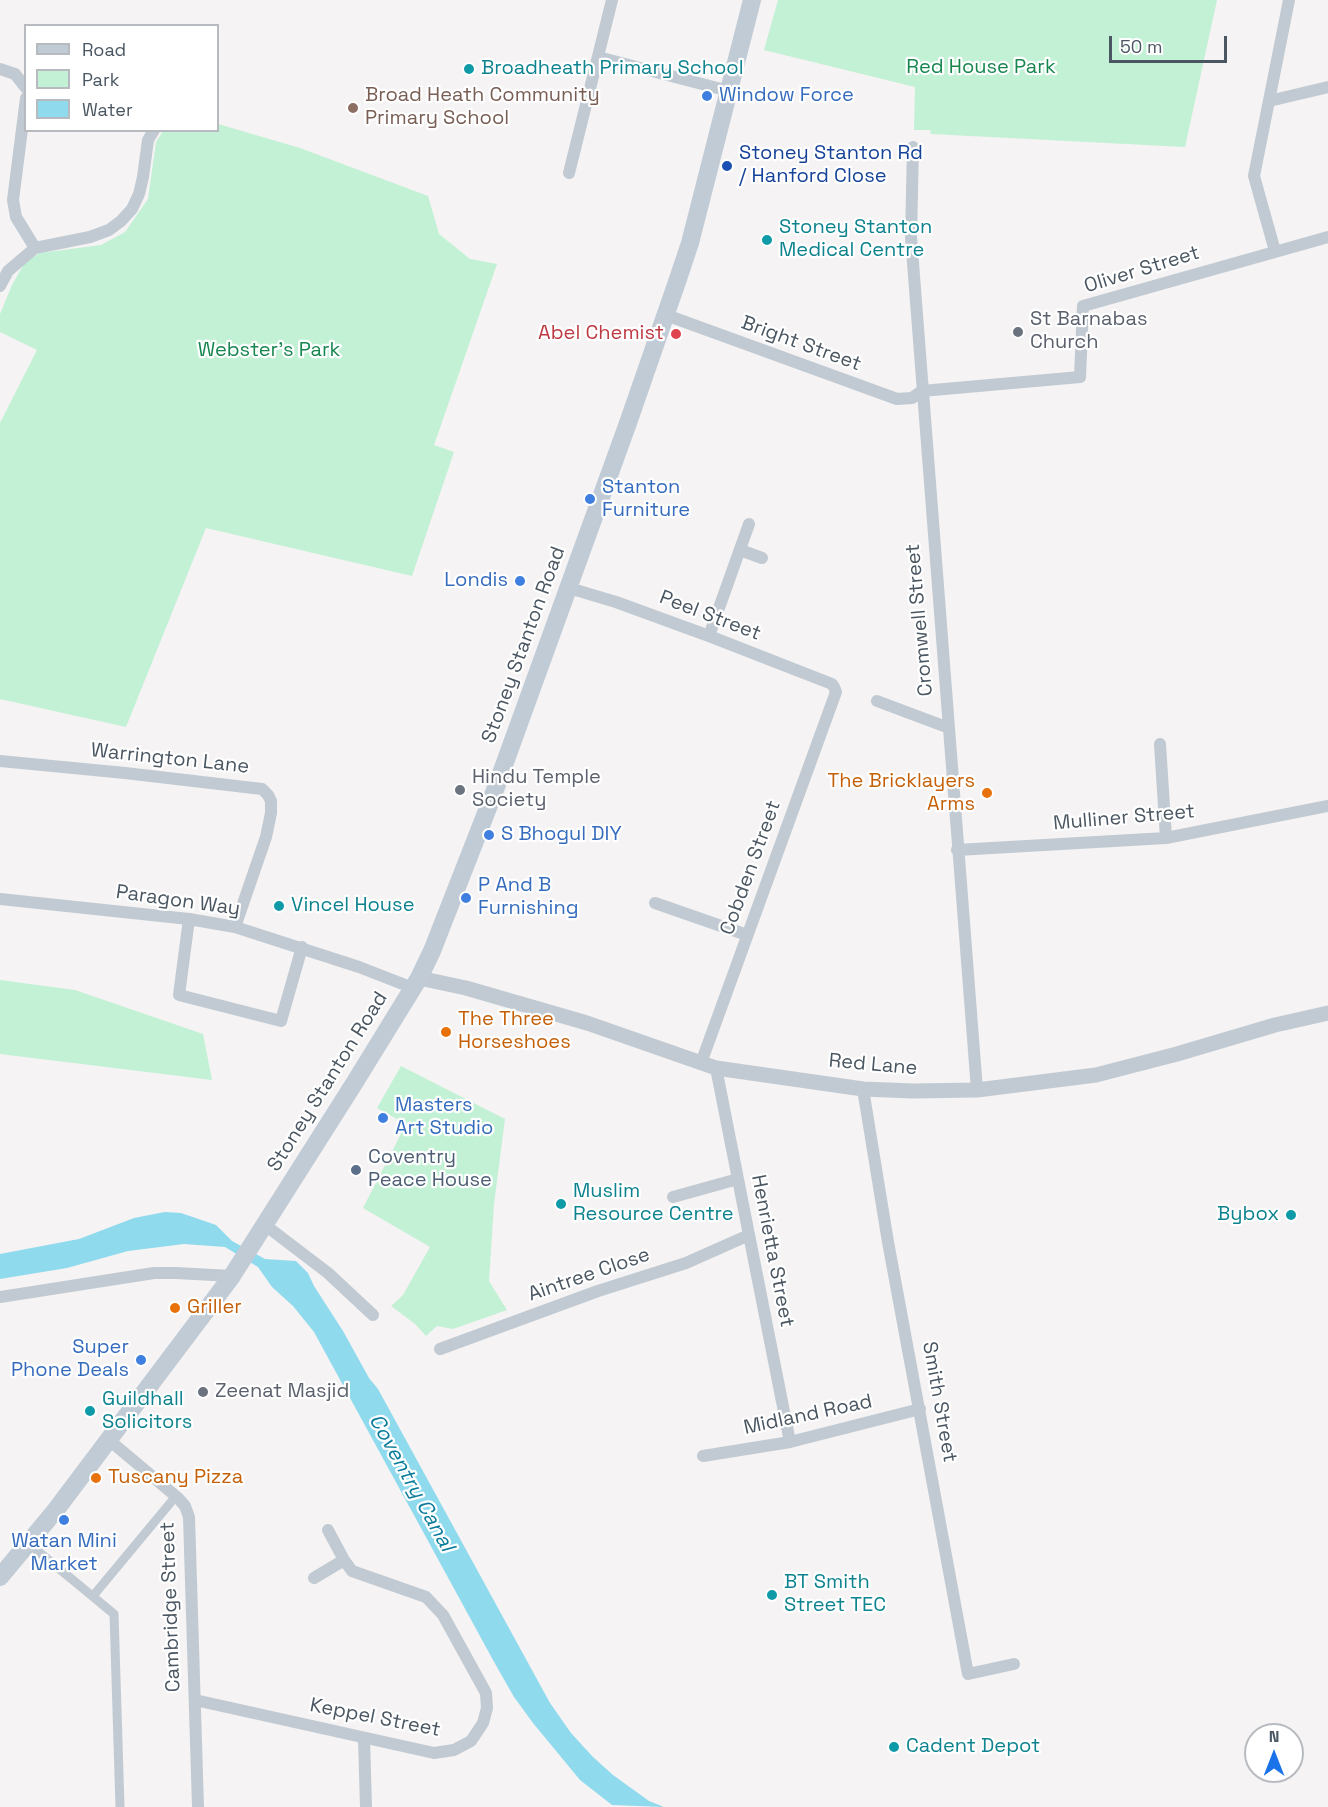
<!DOCTYPE html>
<style>
body{margin:0}
#map{position:relative;width:1328px;height:1807px;overflow:hidden;background:#f5f3f3;font-family:"Space Grotesk",sans-serif}
canvas{display:block}
.legend{position:absolute;left:24px;top:24px;width:195px;height:108px;box-sizing:border-box;background:#fff;border:2px solid #b7bbc0;margin:0;padding:8px 10px;list-style:none;font-size:18px;color:#4a5661}
.legend li{display:flex;align-items:center;gap:12px;height:30px}
.legend b{width:30px;border:2px solid #b7bbc0}
.north{position:absolute;left:1244px;top:1723px;width:60px;height:60px;box-sizing:border-box;background:#fff;border:2px solid #b7bbc0;border-radius:50%;rotate:0deg;font-size:16px;font-weight:700;line-height:24px;text-align:center;color:#4a5661}
.north::after{content:'';display:block;margin:auto;width:21px;height:27px;background:#1a73e8;clip-path:polygon(50% 0,100% 100%,50% 72%,0 100%)}
.scale{position:absolute;left:1109px;top:36px;width:118px;height:27px;box-sizing:border-box;border:3px solid #4a5661;border-top:0;padding-left:8px;font-size:18px;line-height:21px;white-space:nowrap;color:#4a5661;-webkit-text-stroke:4px #fff;paint-order:stroke}
</style>
<div id="map">
<canvas width="1328" height="1807"></canvas>
<ul class="legend">
<li><b style="height:8px;background:#c1cbd6"></b>Road</li>
<li><b style="height:16px;background:#c3f1d5"></b>Park</li>
<li><b style="height:16px;background:#90daee"></b>Water</li>
</ul>
<div class="north">N</div>
<div class="scale">50 m</div>
</div>
<script>
const g = document.querySelector('canvas').getContext('2d');
g.lineJoin = 'round';
function paint(path, color) { g.fillStyle = color; g.fill(path, 'evenodd'); }
const shape = rows => new Path2D(rows.map(r => 'M' + r).join(''));
function stroke(path, color, width, dash) { g.strokeStyle = color; g.lineWidth = width; g.lineCap = dash ? 'butt' : 'round'; g.setLineDash(dash || []); g.stroke(path); }
function write(font, color, halo, rows, align = 'center') {
  g.font = font + ' "Space Grotesk",sans-serif'; g.lineWidth = 4.5; g.setLineDash([]); g.textBaseline = 'middle'; g.strokeStyle = halo; g.fillStyle = color; for (const [text, x, y, turn = 0] of rows) {
    g.save(); g.translate(x, y); g.rotate((+turn || 0) * Math.PI / 180); g.textAlign = isNaN(turn) ? turn : align; if (halo) g.strokeText(text, 0, 0); g.fillText(text, 0, 0); g.restore();
  }
}
paint(shape([
 [778,0,1217,0,1185,147,931,134,930,130,914,130,915,87,764,50],
 [218,124,300,148,428,196,439,234,470,259,497,264,434,445,454,452,412,576,206,528,126,727,0,699,0,423,37,350,0,332,0,314,12,285,25,262,40,253,101,245,125,232,148,199,156,142,163,131,218,130],
 [0,980,75,990,203,1034,212,1080,0,1054],
 [401,1066,505,1119,494,1204,489,1281,507,1310,453,1329,437,1326,426,1336,415,1324,391,1306,403,1295,430,1247,363,1208,406,1124,377,1108]
]), '#c3f1d5');
paint(shape([
 [165,1212,181,1213,216,1225,232,1241,265,1259,296,1261,308,1273,314,1286,343,1331,369,1378,378,1389,550,1703,571,1733,593,1757,613,1775,649,1801,664,1807,612,1805,580,1780,533,1723,514,1697,493,1660,314,1332,293,1306,272,1287,258,1267,225,1247,184,1244,128,1251,67,1268,0,1279,0,1254,79,1239,134,1218]
]), '#90daee');
stroke(shape([
 [28,1543,114,1614,120,1807],
 [93,1596,176,1496]
]), '#c1cad2', 9);
stroke(shape([
 [598,57,729,91],
 [0,69,15,74,26,88],
 [26,98,13,200,16,217,35,248],
 [1269,101,1328,87],
 [913,147,911,237,977,1090],
 [569,173,612,0],
 [1275,251,1254,176,1289,0],
 [0,286,8,271,35,248,90,237,109,230,121,221,132,209,139,194,143,177,148,140,154,130],
 [666,315,897,399,912,398,922,391,1080,377,1083,306,1328,237],
 [740,550,762,558],
 [569,588,616,602,709,636,832,684,834,687,836,692,701,1063],
 [709,636,749,524],
 [877,701,949,728],
 [1160,744,1166,838],
 [0,761,125,773,262,789,268,795,271,801,271,813,266,837,235,927],
 [957,850,1166,838,1328,806],
 [0,899,189,919,235,927,359,967,413,988],
 [655,903,747,935],
 [189,919,179,995,281,1021,302,947],
 [716,1068,790,1442],
 [863,1089,888,1242,968,1674,1014,1664],
 [673,1197,738,1179],
 [265,1225,328,1273,373,1315],
 [0,1297,154,1273,176,1273,232,1276],
 [440,1349,598,1291,686,1263,749,1235],
 [109,1440,178,1498,185,1506,189,1517,198,1807],
 [703,1456,790,1442,920,1409],
 [314,1578,344,1560],
 [195,1700,434,1753,454,1750,471,1741,483,1723,487,1708,486,1693,443,1615,426,1597,352,1571,344,1560,328,1530],
 [364,1738,366,1807]
]), '#c1cad2', 12);
stroke(shape([
 [419,978,466,988,587,1023,716,1068,863,1089,913,1091,977,1090,1096,1075,1177,1054,1275,1025,1328,1013]
]), '#c1cad2', 15);
stroke(shape([
 [0,1577,55,1511,232,1276,355,1082,419,978,432,951,495,790,628,423,678,279,690,243,752,0]
]), '#c1cbd6', 18);
for (const [x, y, r, color] of [
 [469,69,6,"#0f9aa8"],
 [707,96,6,"#3f7fe0"],
 [353,108,6,"#8d6e63"],
 [727,166,6,"#1a4fb4"],
 [767,240,6,"#0f9aa8"],
 [1018,332,6,"#6b7280"],
 [676,334,6,"#e0444e"],
 [590,499,6,"#3f7fe0"],
 [520,581,6,"#3f7fe0"],
 [460,790,6,"#6b7280"],
 [987,793,6,"#e8710a"],
 [489,835,6,"#3f7fe0"],
 [466,898,6,"#3f7fe0"],
 [279,906,6,"#0f9aa8"],
 [446,1032,6,"#e8710a"],
 [383,1118,6,"#3f7fe0"],
 [356,1170,6,"#5c6f8a"],
 [561,1204,6,"#0f9aa8"],
 [1291,1215,6,"#0f9aa8"],
 [175,1308,6,"#e8710a"],
 [141,1360,6,"#3f7fe0"],
 [203,1392,6,"#6b7280"],
 [90,1411,6,"#0f9aa8"],
 [96,1478,6,"#e8710a"],
 [64,1520,6,"#3f7fe0"],
 [772,1595,6,"#0f9aa8"],
 [894,1747,6,"#0f9aa8"]
]) { const dot = new Path2D(); dot.arc(x, y, r, 0, 2 * Math.PI); g.fillStyle = color; g.fill(dot); stroke(dot, '#fff', 2); }
write('20px', '#17864f', '#fff', [
 ["Red House Park",981,68],
 ["Webster's Park",269,351]
]);
write('20px', '#0d838f', '#fff', [
 ["Broadheath Primary School",481,69],
 ["Stoney Stanton",779,228],
 ["Medical Centre",779,251],
 ["Vincel House",291,906],
 ["Muslim",573,1192],
 ["Resource Centre",573,1215],
 ["Bybox",1279,1215,"right"],
 ["Guildhall",102,1400],
 ["Solicitors",102,1423],
 ["BT Smith",784,1583],
 ["Street TEC",784,1606],
 ["Cadent Depot",906,1747]
], 'left');
write('20px', '#785e54', '#fff', [
 ["Broad Heath Community",365,96],
 ["Primary School",365,119]
], 'left');
write('20px', '#366cbe', '#fff', [
 ["Window Force",719,96],
 ["Stanton",602,488],
 ["Furniture",602,511],
 ["Londis",508,581,"right"],
 ["S Bhogul DIY",501,835],
 ["P And B",478,886],
 ["Furnishing",478,909],
 ["Masters",395,1106],
 ["Art Studio",395,1129],
 ["Super",129,1348,"right"],
 ["Phone Deals",129,1371,"right"],
 ["Watan Mini",64,1542,"center"],
 ["Market",64,1565,"center"]
], 'left');
write('20px', '#164399', '#fff', [
 ["Stoney Stanton Rd",739,154],
 ["/ Hanford Close",739,177]
], 'left');
write('20px', '#4a5661', '#fff', [
 ["Oliver Street",1142,270,-17],
 ["Bright Street",801,344,20],
 ["Peel Street",710,616,21],
 ["Cromwell Street",920,620,-95],
 ["Stoney Stanton Road",524,645,-70],
 ["Warrington Lane",170,759,6],
 ["Mulliner Street",1124,818,-5],
 ["Cobden Street",751,868,-70],
 ["Paragon Way",178,901,8],
 ["Red Lane",873,1065,5],
 ["Stoney Stanton Road",328,1082,-58],
 ["Henrietta Street",772,1251,79],
 ["Aintree Close",589,1275,-19],
 ["Smith Street",939,1402,80],
 ["Midland Road",808,1415,-12],
 ["Cambridge Street",171,1607,-92],
 ["Keppel Street",375,1718,11]
]);
write('20px', '#5b616d', '#fff', [
 ["St Barnabas",1030,320],
 ["Church",1030,343],
 ["Hindu Temple",472,778],
 ["Society",472,801],
 ["Zeenat Masjid",215,1392]
], 'left');
write('20px', '#be3a42', '#fff', [
 ["Abel Chemist",664,334]
], 'right');
write('20px', '#c56008', '#fff', [
 ["The Bricklayers",975,782,"right"],
 ["Arms",975,805,"right"],
 ["The Three",458,1020],
 ["Horseshoes",458,1043],
 ["Griller",187,1308],
 ["Tuscany Pizza",108,1478]
], 'left');
write('20px', '#4e5e75', '#fff', [
 ["Coventry",368,1158],
 ["Peace House",368,1181]
], 'left');
write('italic 21px', '#0c7c9b', '#fff', [
 ["Coventry Canal",411,1483,61]
]);
</script>
